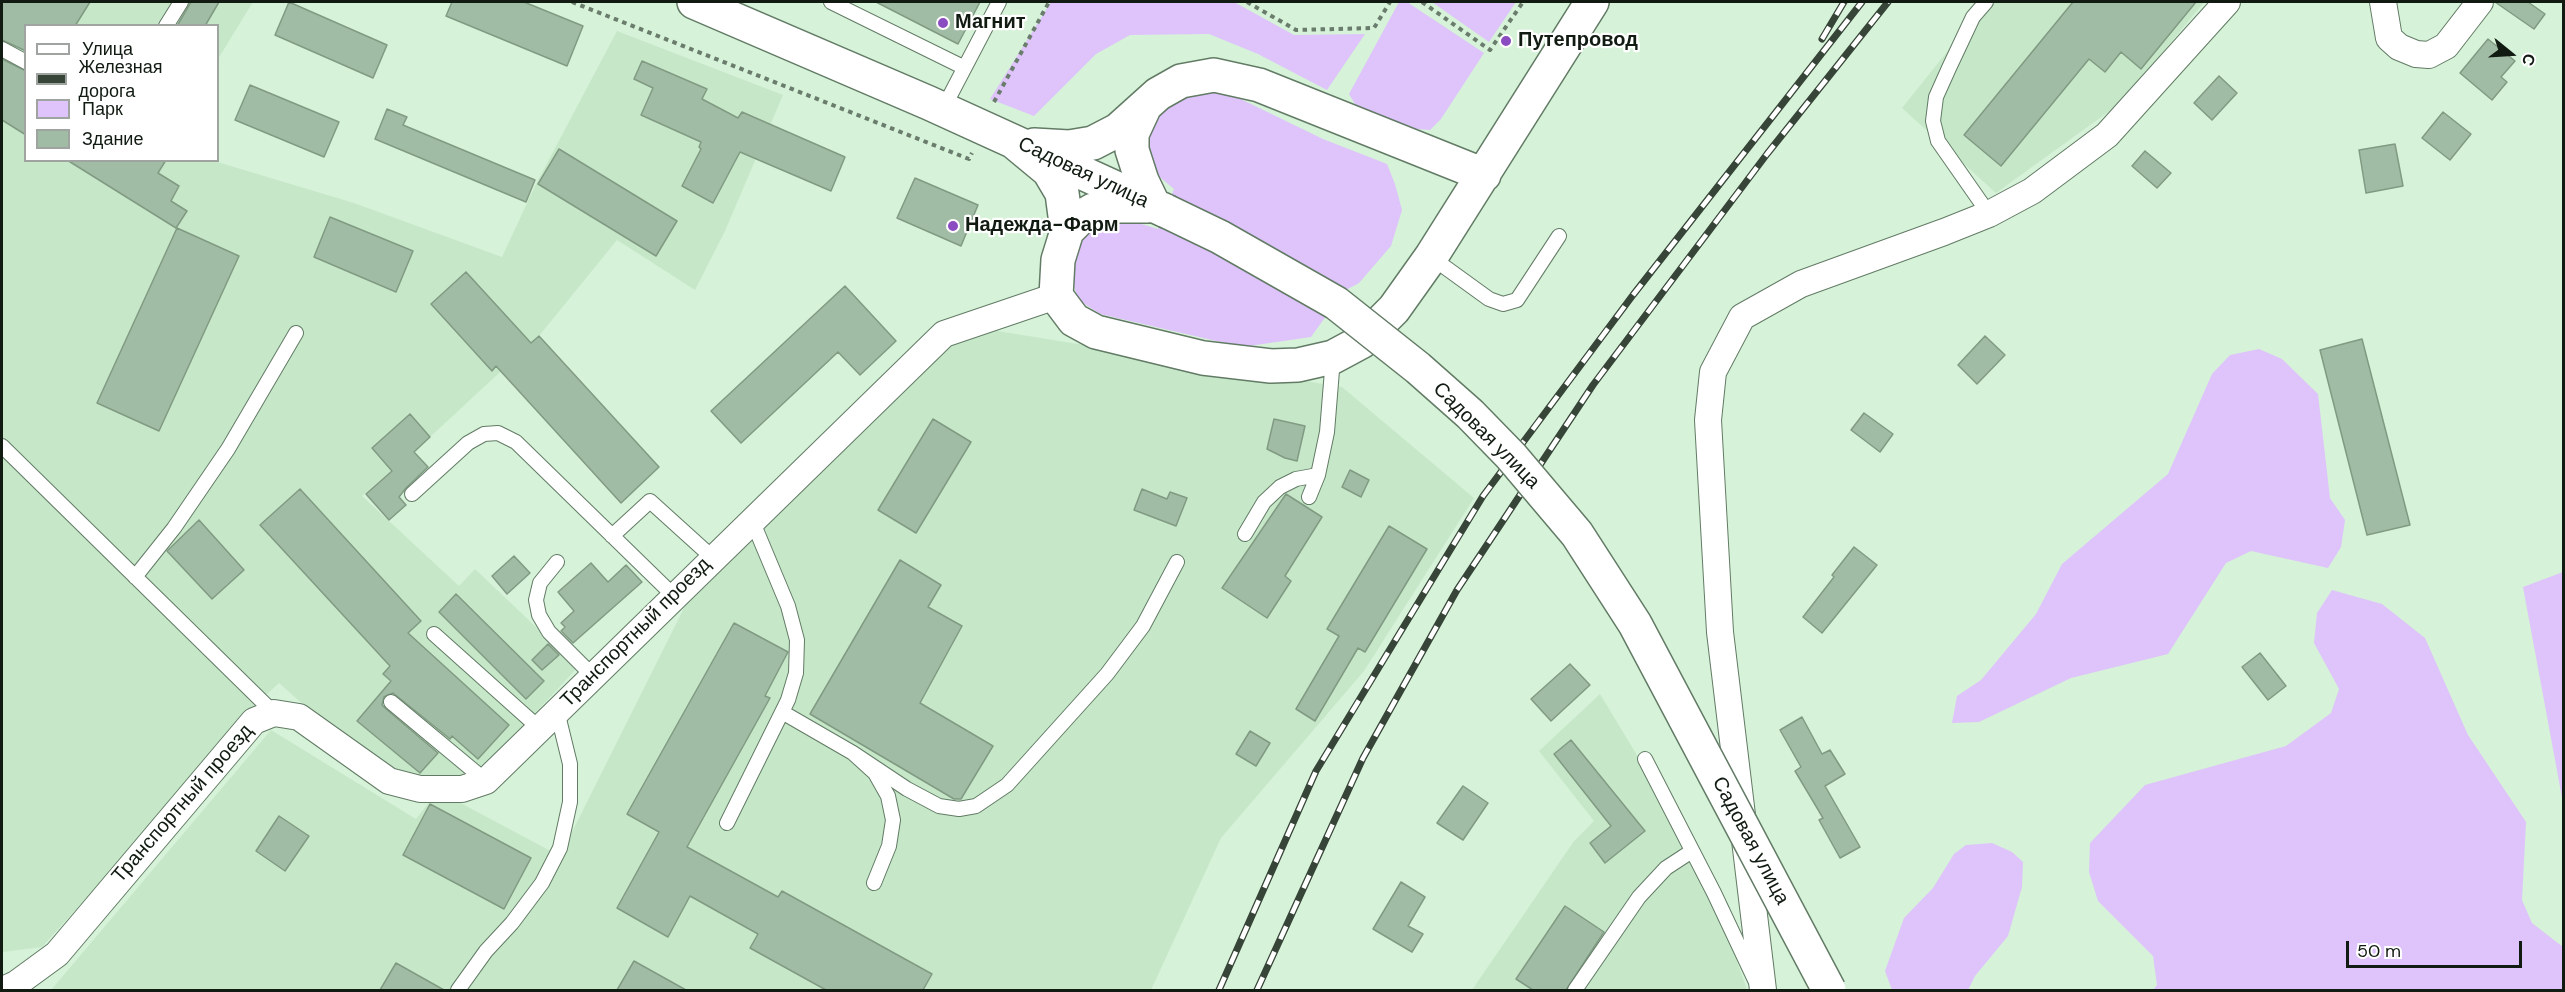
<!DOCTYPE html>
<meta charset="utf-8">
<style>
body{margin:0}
#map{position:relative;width:2565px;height:992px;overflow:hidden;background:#d6f2d8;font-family:"DM Sans",sans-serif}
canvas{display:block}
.frame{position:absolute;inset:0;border:3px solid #111b12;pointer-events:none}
.legend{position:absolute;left:24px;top:24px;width:195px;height:138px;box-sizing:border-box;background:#fff;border:2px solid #a0a4a0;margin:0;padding:8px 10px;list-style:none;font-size:18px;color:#111b12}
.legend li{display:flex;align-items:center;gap:12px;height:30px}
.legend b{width:30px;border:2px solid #a0a4a0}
.north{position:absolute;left:2481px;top:24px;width:60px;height:60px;-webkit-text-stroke:4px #fff;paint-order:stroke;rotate:108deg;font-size:16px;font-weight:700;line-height:24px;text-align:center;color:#111b12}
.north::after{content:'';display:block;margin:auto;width:21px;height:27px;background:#111b12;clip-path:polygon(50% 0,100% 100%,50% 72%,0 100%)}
.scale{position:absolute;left:2346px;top:941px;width:176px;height:27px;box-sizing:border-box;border:3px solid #111b12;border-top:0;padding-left:8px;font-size:18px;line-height:21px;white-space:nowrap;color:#111b12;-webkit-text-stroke:4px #fff;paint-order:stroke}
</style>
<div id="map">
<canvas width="2565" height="992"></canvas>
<div class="frame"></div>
<ul class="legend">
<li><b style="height:8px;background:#fff"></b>Улица</li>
<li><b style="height:8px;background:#374438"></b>Железная дорога</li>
<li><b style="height:16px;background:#dec4fb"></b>Парк</li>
<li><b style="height:16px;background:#a1bca4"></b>Здание</li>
</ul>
<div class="north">С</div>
<div class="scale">50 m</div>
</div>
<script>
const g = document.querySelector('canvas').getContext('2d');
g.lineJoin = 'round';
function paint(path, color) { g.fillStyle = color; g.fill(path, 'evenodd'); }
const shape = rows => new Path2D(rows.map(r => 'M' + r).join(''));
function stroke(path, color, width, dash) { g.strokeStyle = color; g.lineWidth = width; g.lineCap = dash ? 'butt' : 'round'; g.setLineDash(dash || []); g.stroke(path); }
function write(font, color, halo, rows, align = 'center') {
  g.font = font + ' "DM Sans",sans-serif'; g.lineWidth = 4.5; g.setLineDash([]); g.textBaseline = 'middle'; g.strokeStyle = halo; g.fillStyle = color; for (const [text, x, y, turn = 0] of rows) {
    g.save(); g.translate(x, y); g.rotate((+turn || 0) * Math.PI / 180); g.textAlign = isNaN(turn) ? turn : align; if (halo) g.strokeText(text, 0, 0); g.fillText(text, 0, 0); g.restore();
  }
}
paint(shape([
 [2,2,253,2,218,59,218,26,26,26,26,160,214,161,354,203,502,257,535,186,617,31,783,95,725,231,695,290,617,240,539,336,430,437,362,496,459,586,475,569,578,667,485,767,459,777,426,781,397,773,324,723,279,683,249,711,145,833,42,947,3,952],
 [1987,2,2204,2,2122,102,1996,193,1902,108],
 [967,326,1342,387,1474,498,1364,671,1221,838,1151,990,51,990,271,730,416,819,438,791,560,856,686,604],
 [1600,694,1704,866,1747,990,1472,990,1574,841,1594,821,1539,751]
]), '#c6e8c9');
paint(shape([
 [1051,2,1234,2,1294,35,1365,34,1327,90,1258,54,1209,34,1130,35,1096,54,1034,116,990,99],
 [1399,2,1407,2,1484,53,1441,119,1430,130,1392,127,1358,109,1349,94],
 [1432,2,1516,2,1489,42],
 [1218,88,1323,139,1387,164,1395,184,1402,210,1391,246,1359,283,1344,291,1311,337,1242,347,1100,314,1077,299,1070,265,1086,229,1106,219,1135,222,1158,229,1174,189,1155,173,1142,141,1151,111,1187,90],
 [2259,349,2282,359,2318,394,2330,498,2345,520,2341,547,2328,568,2251,551,2226,563,2168,654,2071,678,1979,722,1952,723,1957,696,1981,680,2036,614,2062,564,2168,474,2212,374,2230,355],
 [2563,572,2564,572,2563,803,2523,587],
 [2332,590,2382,604,2425,638,2468,735,2526,822,2522,900,2532,923,2563,947,2563,990,2153,990,2157,985,2153,956,2098,901,2089,872,2090,843,2145,785,2286,746,2331,713,2339,689,2314,643,2317,613],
 [1992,843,2012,852,2023,862,2022,887,2008,936,1975,976,1968,990,1892,990,1885,971,1904,918,1933,888,1954,854,1966,845]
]), '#dec4fb');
const building = shape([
 [2,2,90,2,75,26,26,26,26,51,2,40,2,2],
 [191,2,219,2,205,26,177,26,191,2],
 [289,2,387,45,373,78,275,35,289,2],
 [452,2,524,2,583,26,567,66,446,16,452,2],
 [876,2,980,2,958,44,876,2],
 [2073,2,2196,2,2141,69,2121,52,2105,72,2089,59,2001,166,1964,135,2073,2],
 [2495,2,2528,2,2545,14,2534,29,2495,2],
 [2488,39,2515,61,2501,77,2507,82,2492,100,2460,73,2488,39],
 [2,59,26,71,26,135,2,120,2,59],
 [642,61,707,89,702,99,738,118,742,112,845,157,831,191,740,152,713,203,682,186,701,149,699,147,701,142,641,115,653,88,634,79,642,61],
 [2219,76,2237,93,2212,120,2194,103,2219,76],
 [250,85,339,122,324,157,235,120,250,85],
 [387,109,407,117,403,125,535,180,526,202,375,139,387,109],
 [2443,112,2471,134,2450,160,2422,138,2443,112],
 [2395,144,2403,186,2366,193,2359,150,2395,144],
 [559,149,677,221,656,256,538,184,559,149],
 [2145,151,2171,173,2157,188,2132,166,2145,151],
 [67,160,166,160,158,173,179,186,171,201,187,211,176,228,67,160],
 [915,178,978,205,961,246,897,218,915,178],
 [330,217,413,251,396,292,314,257,330,217],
 [177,228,239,256,159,431,97,403,177,228],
 [466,272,531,343,539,336,659,467,621,503,496,366,492,371,431,304,466,272],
 [845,286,896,341,860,375,838,352,741,443,711,411,845,286],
 [1985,336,2005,355,1977,384,1958,365,1985,336],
 [2362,339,2410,525,2367,535,2320,350,2362,339],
 [1864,413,1893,434,1880,452,1851,430,1864,413],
 [410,414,430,437,414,452,428,467,406,488,399,497,406,505,389,520,366,494,392,471,372,448,410,414],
 [933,419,971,442,916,533,878,510,933,419],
 [1274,419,1305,426,1297,461,1285,458,1267,449,1274,419],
 [1350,470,1369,480,1361,497,1342,487,1350,470],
 [300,489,421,621,408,633,509,725,478,759,452,736,450,739,393,693,384,697,382,705,385,708,438,753,420,773,357,721,391,681,383,674,390,666,260,525,300,489],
 [1142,489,1167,499,1170,492,1187,498,1176,526,1134,510,1142,489],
 [1286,494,1322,517,1285,576,1291,581,1267,618,1222,588,1286,494],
 [199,520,244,570,212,599,167,551,199,520],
 [1389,526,1427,549,1365,652,1358,648,1315,721,1296,709,1339,636,1327,629,1389,526],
 [1854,547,1877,565,1822,633,1803,617,1834,577,1832,575,1854,547],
 [514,556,530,573,507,594,492,576,514,556],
 [900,560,941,585,928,607,962,626,920,703,993,746,961,799,954,799,810,714,900,560],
 [591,563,608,582,626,565,642,582,573,643,561,631,565,627,561,623,574,611,558,592,591,563],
 [456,594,544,681,526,699,439,612,456,594],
 [734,623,788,652,765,696,770,698,687,847,778,897,782,891,932,974,923,990,826,990,750,948,758,934,690,896,668,937,617,908,659,832,627,814,734,623],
 [548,644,559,655,542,670,532,660,548,644],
 [2260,653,2286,686,2268,700,2242,667,2260,653],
 [1570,664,1590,685,1551,721,1531,699,1570,664],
 [1802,717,1822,754,1830,750,1845,774,1825,786,1860,847,1840,858,1819,820,1823,818,1795,771,1801,767,1780,730,1802,717],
 [1250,731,1270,743,1256,766,1236,754,1250,731],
 [1571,740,1645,831,1605,863,1590,843,1611,826,1554,754,1571,740],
 [1463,786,1488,803,1463,840,1437,823,1463,786],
 [430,804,531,858,504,909,403,855,430,804],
 [279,816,309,836,285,871,256,851,279,816],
 [1401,882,1425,897,1408,926,1423,934,1412,952,1373,929,1401,882],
 [1565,906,1604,932,1566,990,1533,990,1516,979,1565,906],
 [634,961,686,990,617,990,634,961],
 [396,963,444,990,380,990,396,963]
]);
paint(building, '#a1bca4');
stroke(building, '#819b83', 1.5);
const service = shape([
 [831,2,963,67],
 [1986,2,1973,17,1949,68,1936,97,1933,121,1938,141,1989,214],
 [166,26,181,2],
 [2,49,26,62],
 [943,109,999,2],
 [1431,257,1489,299,1503,304,1517,300,1559,236],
 [2,446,274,713],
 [412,494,468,443,484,434,498,433,516,442,674,596],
 [1309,497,1318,475,1327,432,1333,358],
 [1245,534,1264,502,1280,487,1296,479,1318,475],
 [612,536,650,501,713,558],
 [557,562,540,583,536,600,539,615,549,632,593,676],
 [135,577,174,528,228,449,296,333],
 [434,634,539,728],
 [391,702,486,781],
 [782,712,853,753,875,773,888,796,893,820,889,846,874,883],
 [853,753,907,789,939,806,959,809,976,806,1007,785,1107,674,1143,626,1177,562],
 [1645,759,1714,893,1755,980],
 [727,823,788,700,796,673,797,640,788,606,752,520],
 [458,990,486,951,512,923,542,883,560,848,570,802,570,764,557,711],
 [1575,990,1639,897,1666,868,1692,851]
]);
const minor = shape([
 [2383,2,2389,38,2399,47,2416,54,2429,55,2446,46,2480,2],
 [3,990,16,984,57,954,254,721,274,713,299,717,389,781,420,789,462,789,486,781,944,334,1056,296],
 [1763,990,1720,632,1708,420,1713,372,1742,317,1801,284,1944,232,1989,214,2032,191,2107,135,2227,2]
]);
const secondary = shape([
 [694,2,929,103,1166,211],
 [1145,106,1132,134,1132,150,1142,181,1154,206],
 [1014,142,1049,171,1062,193,1067,231,1058,260,1056,296,1074,320,1096,332,1203,358,1271,366,1298,365,1333,357,1361,342,1394,309,1431,257,1592,2],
 [1034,145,1069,147,1093,143,1118,130,1158,94,1181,81,1214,75,1259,85,1484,175],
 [1067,231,1081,217,1093,210,1115,206,1147,206]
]);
stroke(service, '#627b65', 16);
stroke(minor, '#627b65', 28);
stroke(secondary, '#627b65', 36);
stroke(shape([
 [572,2,969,159,972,153],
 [1247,2,1296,30,1374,28,1390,2],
 [1422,2,1490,50,1523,2],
 [994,102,1049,2]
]), '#6a7c6c', 4, [4.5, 4.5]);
stroke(service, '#fff', 14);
stroke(minor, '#fff', 26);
stroke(secondary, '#fff', 33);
const rail = shape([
 [1822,39,1844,2],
 [1219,990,1316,771,1483,496,1633,295,1862,2],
 [1257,990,1363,758,1457,590,1593,385,1767,154,1888,2]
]);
stroke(rail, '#374438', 7);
stroke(rail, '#fff', 4.5, [14]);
const secondaryBridge = shape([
 [1166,211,1220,237,1336,303,1418,368,1470,414,1511,456,1577,534,1635,624,1829,990]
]);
stroke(secondaryBridge, '#627b65', 36, []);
stroke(secondaryBridge, '#fff', 33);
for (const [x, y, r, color] of [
 [943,23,6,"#8c4cc1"],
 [1506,41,6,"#8c4cc1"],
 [953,226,6,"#8c4cc1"]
]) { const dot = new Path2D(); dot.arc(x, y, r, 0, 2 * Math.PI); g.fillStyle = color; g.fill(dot); stroke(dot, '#fff', 2); }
write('bold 20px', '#111b12', '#fff', [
 ["Магнит",955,23],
 ["Путепровод",1518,41],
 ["Надежда-Фарм",965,226]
], 'left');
write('20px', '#111b12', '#fff', [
 ["Садовая улица",1083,173,25],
 ["Садовая улица",1486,436,45],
 ["Транспортный проезд",636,633,-45],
 ["Транспортный проезд",183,804,-49],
 ["Садовая улица",1750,841,62]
]);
</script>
